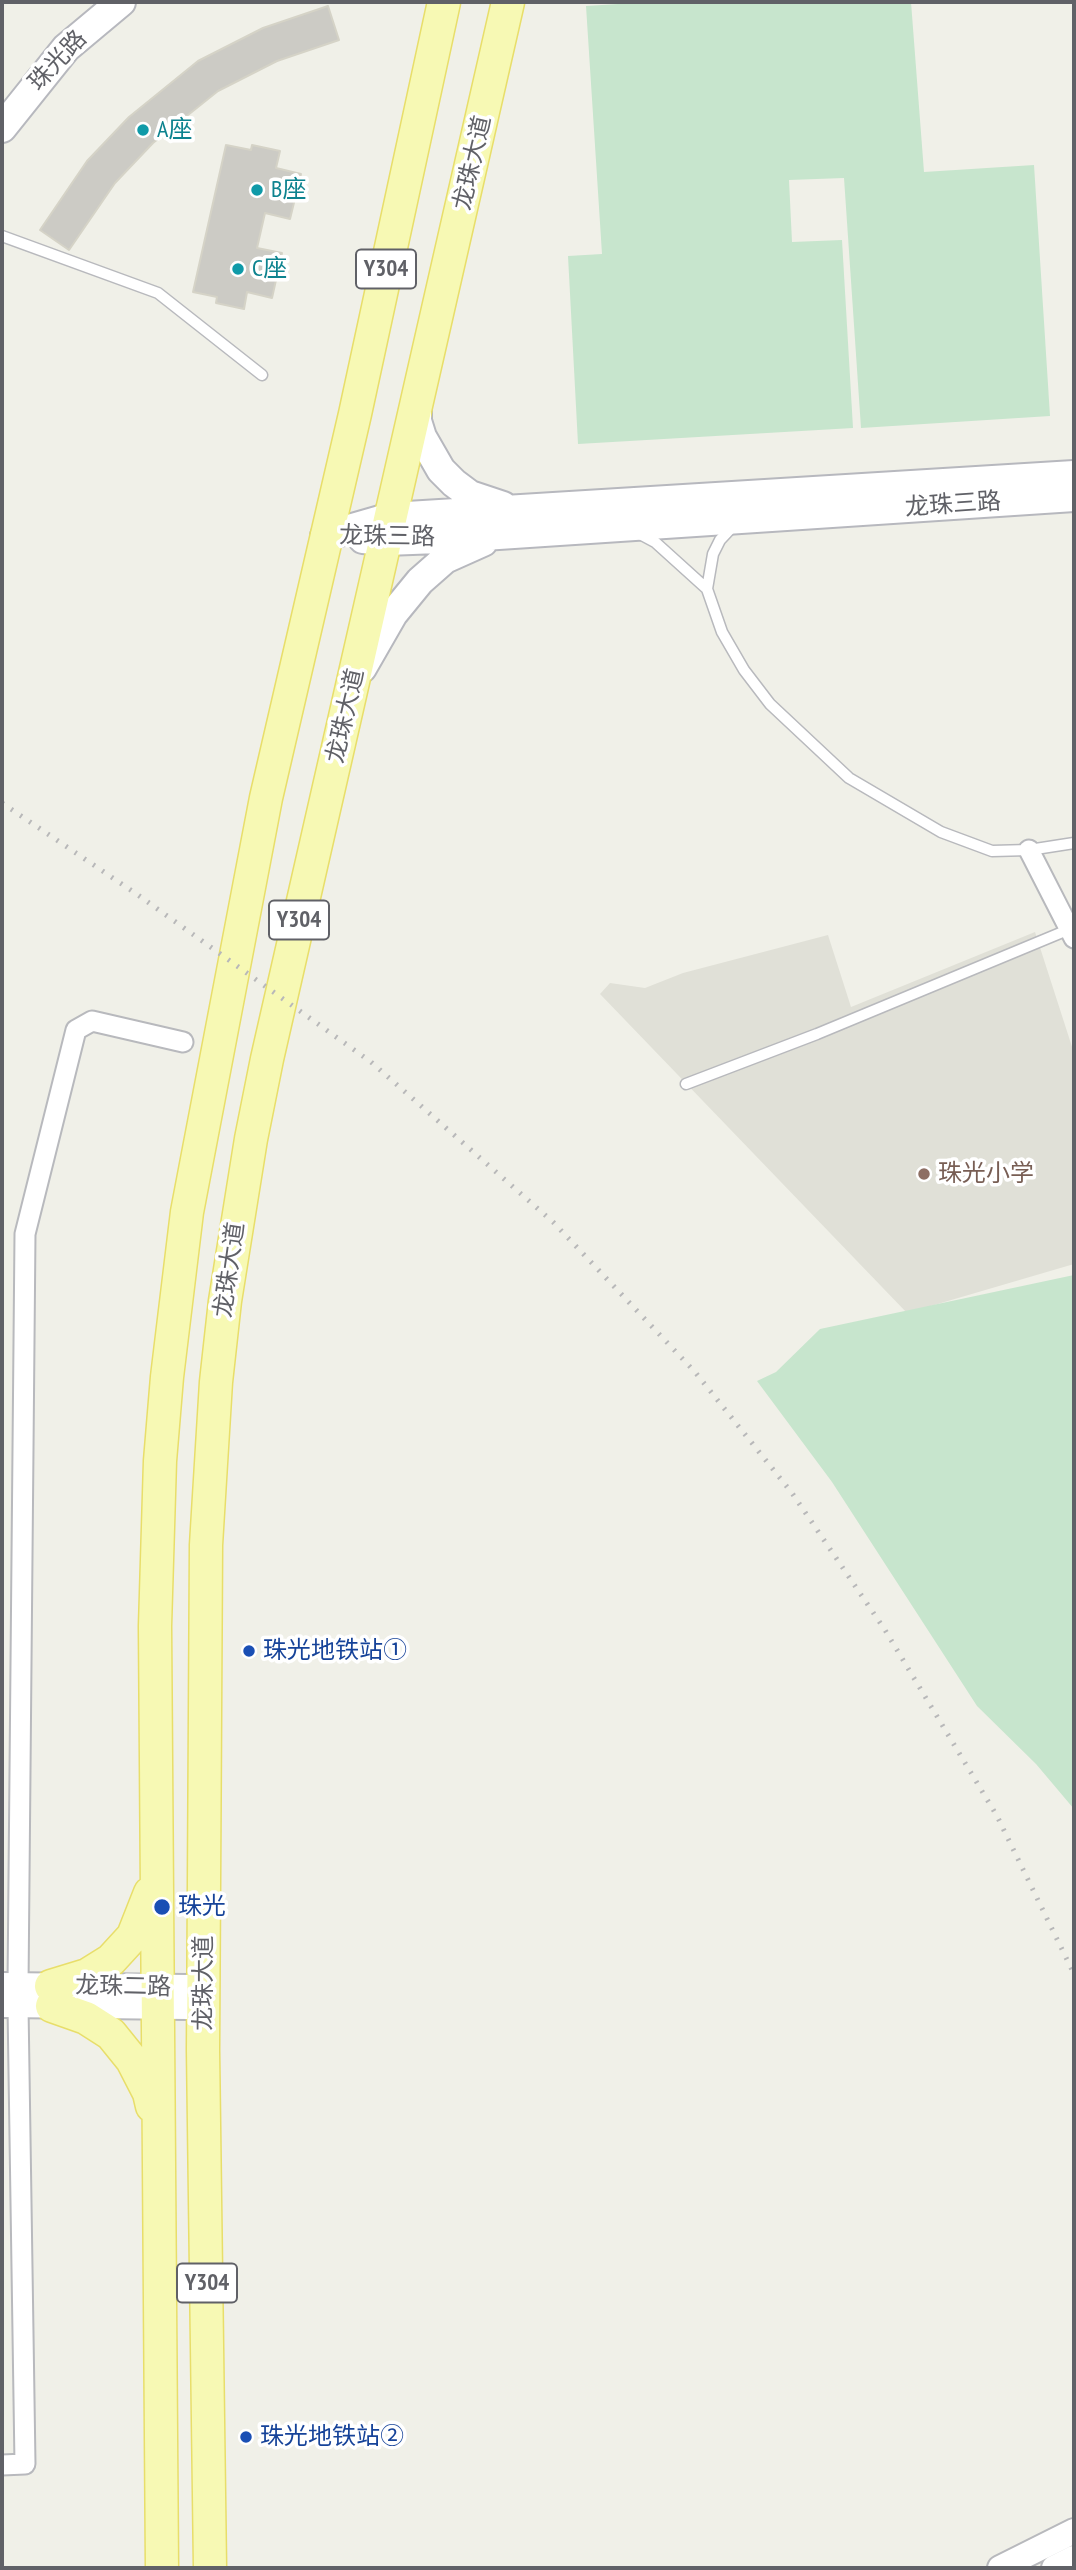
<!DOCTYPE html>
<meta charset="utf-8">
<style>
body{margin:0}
#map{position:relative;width:1076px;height:2570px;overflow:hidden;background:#f0f0e8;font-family:"PT Sans Narrow",sans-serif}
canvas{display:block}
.frame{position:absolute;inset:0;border:4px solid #606167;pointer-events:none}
</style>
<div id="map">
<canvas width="1076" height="2570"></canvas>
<div class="frame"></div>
</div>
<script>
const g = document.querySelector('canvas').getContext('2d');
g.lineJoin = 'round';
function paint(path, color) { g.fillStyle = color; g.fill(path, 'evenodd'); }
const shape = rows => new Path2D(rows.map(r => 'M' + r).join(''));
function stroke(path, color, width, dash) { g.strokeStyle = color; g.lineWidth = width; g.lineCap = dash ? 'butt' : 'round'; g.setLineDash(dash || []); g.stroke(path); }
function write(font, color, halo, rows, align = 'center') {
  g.font = font + ' "PT Sans Narrow","Noto Sans SC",sans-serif'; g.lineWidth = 7; g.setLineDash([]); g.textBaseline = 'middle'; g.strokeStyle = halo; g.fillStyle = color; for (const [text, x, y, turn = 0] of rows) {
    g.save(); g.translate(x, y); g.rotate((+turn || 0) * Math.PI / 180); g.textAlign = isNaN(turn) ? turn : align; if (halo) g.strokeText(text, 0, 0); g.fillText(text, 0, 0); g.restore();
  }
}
paint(shape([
 [1035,932,1074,1053,1074,1264,907,1313,600,994,610,983,645,988,683,973,828,935,851,1007]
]), '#e0e0d7');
paint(shape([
 [650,2,911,2,924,172,1034,165,1050,416,861,428,844,178,789,180,792,242,842,240,853,428,578,444,568,256,602,254,586,6],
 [1074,1275,1074,1809,1036,1764,977,1706,832,1482,757,1381,776,1372,820,1329]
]), '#c7e5cd');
const building = shape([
 [328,6,339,40,277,61,218,91,153,143,115,183,69,250,40,230,87,161,129,117,198,61,263,28,328,6],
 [226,145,251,150,252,145,280,151,276,168,301,174,290,219,265,213,257,248,282,253,272,298,247,292,244,309,216,303,217,297,193,292,226,145]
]);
paint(building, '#cccbc5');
stroke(building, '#d5d3c7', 2);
const service = shape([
 [2,236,158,293,262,375],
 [734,525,720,540,713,554,707,589,722,632,744,670,770,704,849,778,941,832,992,851,1029,850,1074,843],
 [640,534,655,542,707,589],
 [686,1084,817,1034,1070,929]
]);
const minor = shape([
 [1029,850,1074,938],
 [18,1985,25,1234,76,1030,92,1021,183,1042],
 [2,2465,25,2464,18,2006]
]);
const tertiary = shape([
 [2,1985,188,1987,204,1997,188,2007,2,2005],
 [1000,2568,1074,2531],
 [1054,2568,1074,2558]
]);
const secondary = shape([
 [2,128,66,48,121,2],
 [417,406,417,421,422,437,441,470,454,483,470,495,503,506],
 [325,536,391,517,1074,475],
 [363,539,386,541,438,539,1074,497],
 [362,668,393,614,420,581,445,559,483,542]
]);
const primary = shape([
 [51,1986,87,1975,111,1960,133,1936,150,1893],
 [52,2006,86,2018,111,2034,132,2060,149,2093,152,2106],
 [162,2568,155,1626,160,1461,167,1377,187,1212,266,798,355,414,444,2],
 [210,2568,203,2050,206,1545,216,1382,225,1301,251,1139,267,1059,508,2]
]);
stroke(service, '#b8b9bd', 13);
stroke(minor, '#b8b9bd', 23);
stroke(tertiary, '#b8b9bd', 28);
stroke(secondary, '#b7b8be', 32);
stroke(primary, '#e8de6a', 35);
stroke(service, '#fff', 10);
stroke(minor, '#fff', 19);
stroke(tertiary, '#fff', 24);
stroke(secondary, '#fff', 28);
stroke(primary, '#f7f9b4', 32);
stroke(shape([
 [2,803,138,895,371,1062,553,1222,695,1372,792,1493,885,1630,997,1816,1074,1974]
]), '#b8b8b9', 5, [2, 9]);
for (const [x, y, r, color] of [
 [143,130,7,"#0f9aa8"],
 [257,190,7,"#0f9aa8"],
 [238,269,7,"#0f9aa8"],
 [924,1174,7,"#8d6e63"],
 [249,1651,7,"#1a4fb4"],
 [162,1907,9,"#1a4fb4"],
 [246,2437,7,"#1a4fb4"]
]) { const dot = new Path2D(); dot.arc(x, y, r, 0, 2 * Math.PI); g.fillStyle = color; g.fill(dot); stroke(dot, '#fff', 2.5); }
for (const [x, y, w] of [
 [386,269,60],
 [299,920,60],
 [207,2283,60]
]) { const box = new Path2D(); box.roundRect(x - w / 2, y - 19.5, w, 39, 5); g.fillStyle = '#fff'; g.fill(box); stroke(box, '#606167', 2); }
write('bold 23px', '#606167', null, [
 ["Y304",386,269],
 ["Y304",299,920],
 ["Y304",207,2283]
]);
write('24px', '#606167', '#fff', [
 ["珠光路",58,61,-47],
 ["龙珠大道",473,163,-77],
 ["龙珠三路",953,505,-4],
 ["龙珠三路",387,537,1],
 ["龙珠大道",346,716,-77],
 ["龙珠大道",230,1270,-82],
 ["龙珠大道",204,1983,-90],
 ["龙珠二路",123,1987,1]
]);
write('24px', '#0d838f', '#fff', [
 ["A座",157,130],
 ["B座",271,190],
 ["C座",252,269]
], 'left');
write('24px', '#785e54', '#fff', [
 ["珠光小学",938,1174]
], 'left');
write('24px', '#164399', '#fff', [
 ["珠光地铁站①",263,1651],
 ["珠光",178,1907],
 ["珠光地铁站②",260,2437]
], 'left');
</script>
